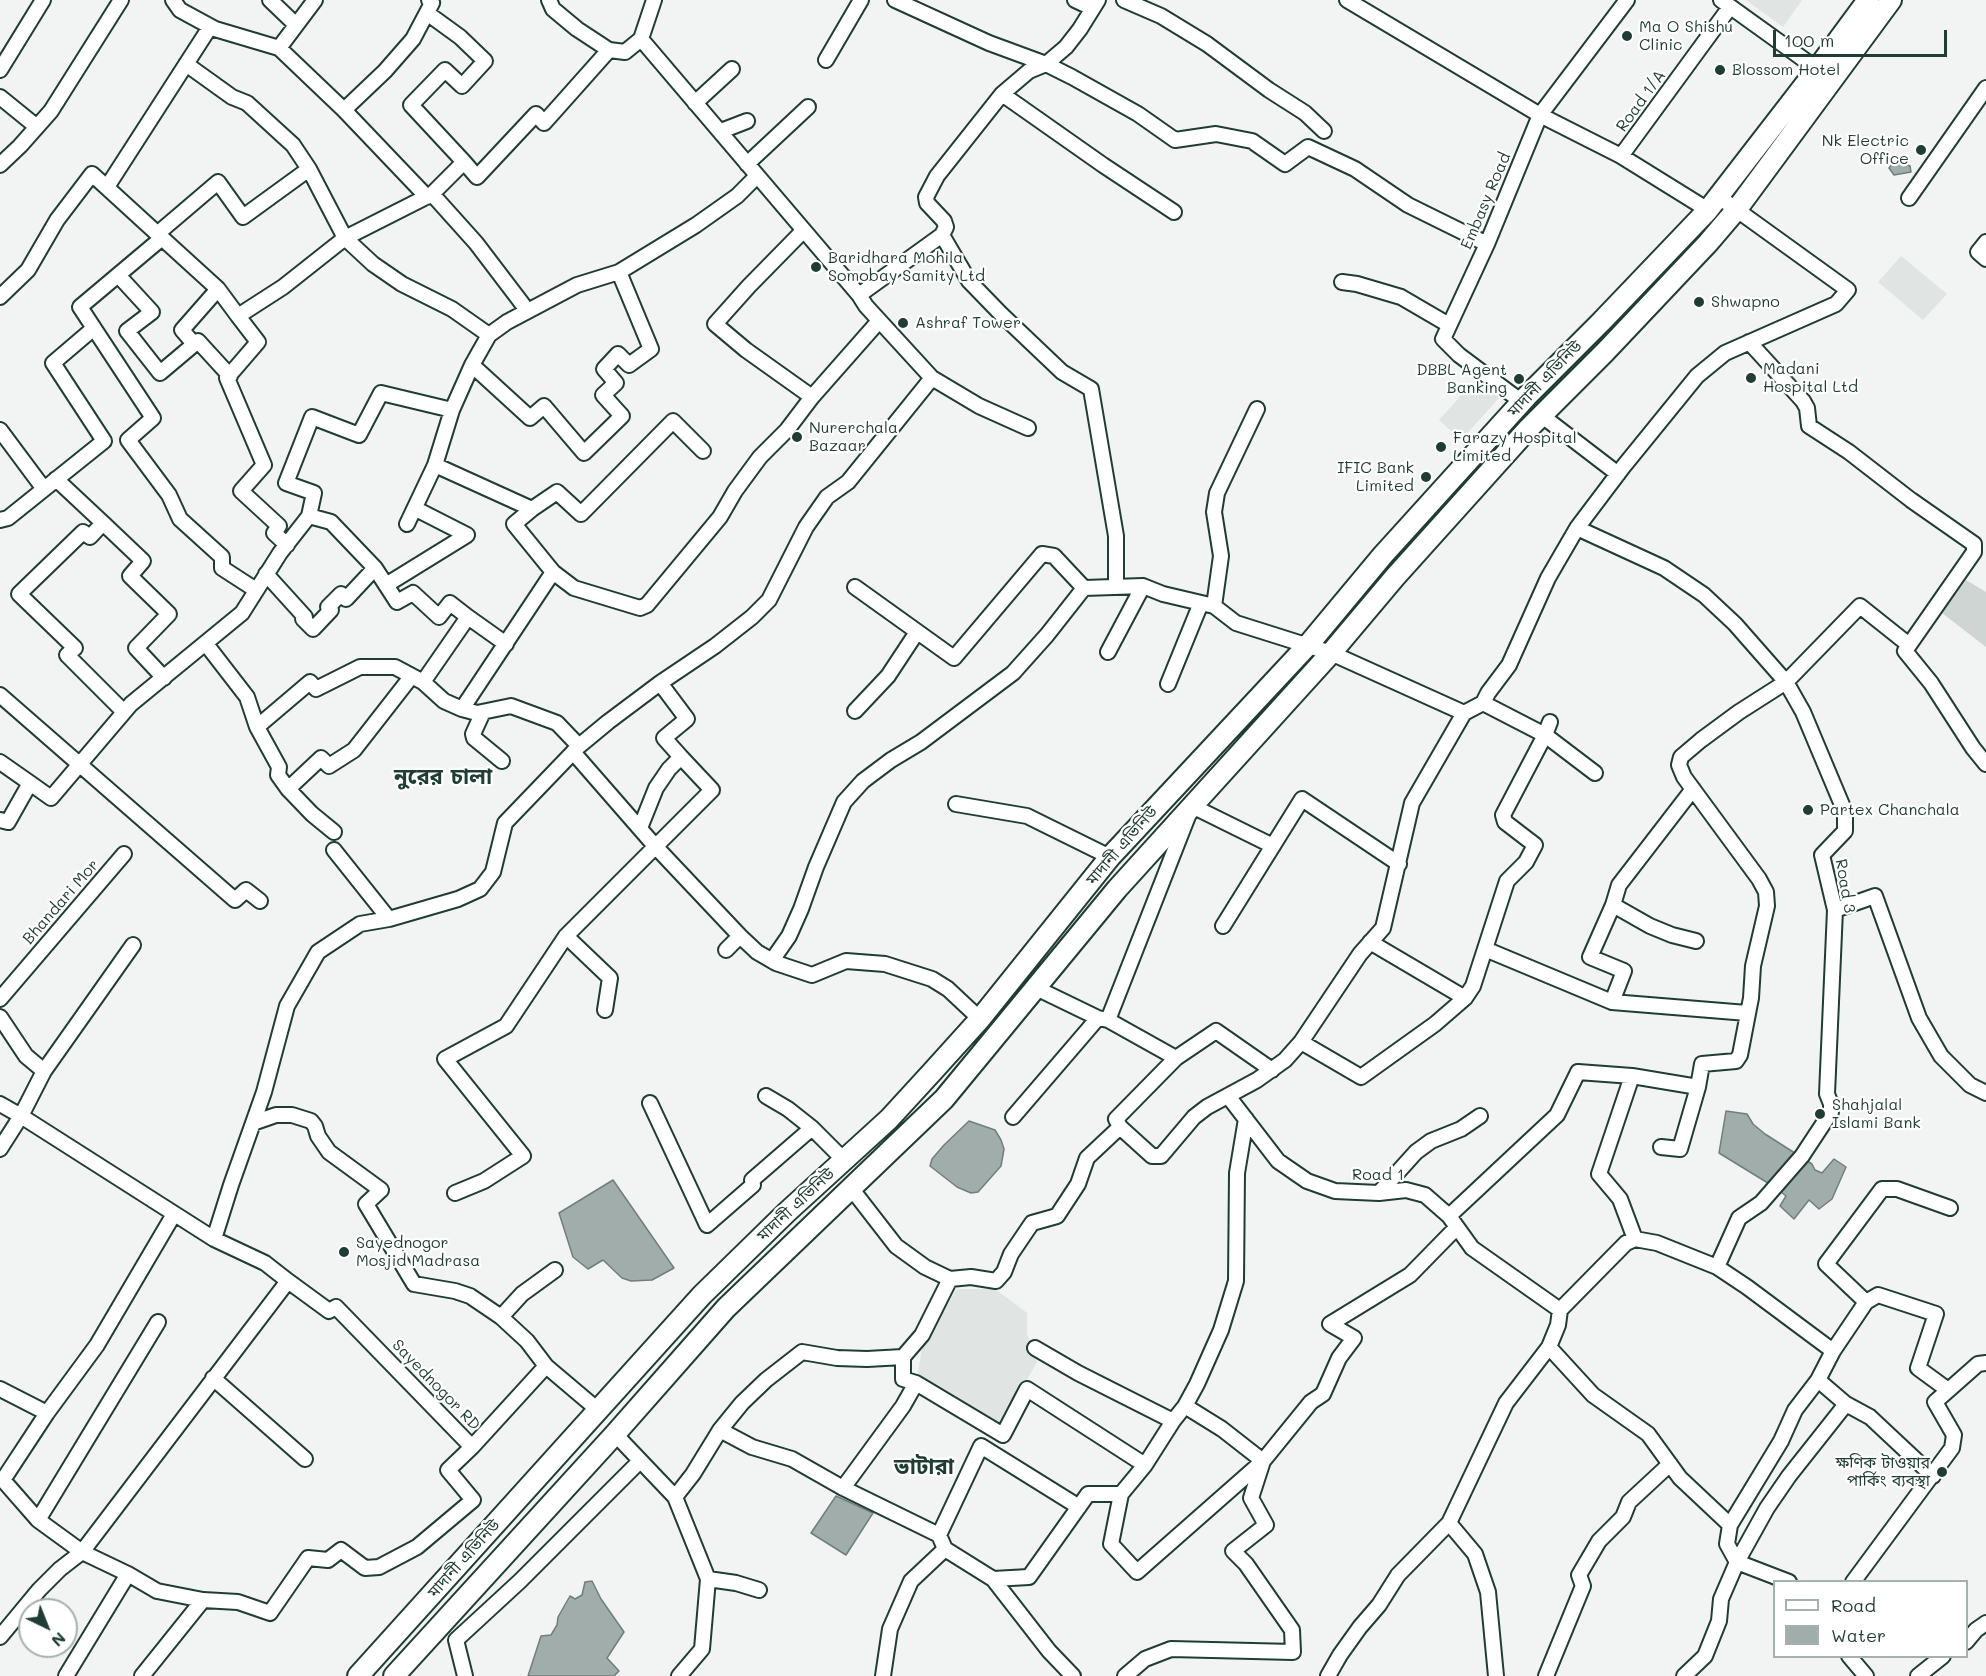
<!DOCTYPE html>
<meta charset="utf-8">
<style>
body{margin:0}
#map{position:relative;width:1986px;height:1676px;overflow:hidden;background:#f2f3f3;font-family:Mali,sans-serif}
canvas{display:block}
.legend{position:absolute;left:1773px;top:1580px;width:195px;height:78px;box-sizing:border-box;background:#fff;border:2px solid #a5b1ae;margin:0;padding:8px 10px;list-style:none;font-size:18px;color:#1f3d34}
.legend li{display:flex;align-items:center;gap:12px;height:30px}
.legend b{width:30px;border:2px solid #a5b1ae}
.north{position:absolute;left:18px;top:1598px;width:60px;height:60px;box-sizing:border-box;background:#fff;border:2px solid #a5b1ae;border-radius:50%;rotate:137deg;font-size:16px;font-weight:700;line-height:24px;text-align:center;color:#1f3d34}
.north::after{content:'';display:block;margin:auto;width:21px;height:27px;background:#1f3d34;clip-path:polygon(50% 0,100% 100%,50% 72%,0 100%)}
.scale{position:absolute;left:1773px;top:30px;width:174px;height:27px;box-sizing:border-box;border:3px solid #1f3d34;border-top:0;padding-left:8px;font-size:18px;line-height:21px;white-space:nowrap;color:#1f3d34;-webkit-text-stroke:4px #fff;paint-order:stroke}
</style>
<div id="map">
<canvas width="1986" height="1676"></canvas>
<ul class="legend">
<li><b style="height:8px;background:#fff"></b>Road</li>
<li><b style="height:16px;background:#a1adaa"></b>Water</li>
</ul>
<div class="north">N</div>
<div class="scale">100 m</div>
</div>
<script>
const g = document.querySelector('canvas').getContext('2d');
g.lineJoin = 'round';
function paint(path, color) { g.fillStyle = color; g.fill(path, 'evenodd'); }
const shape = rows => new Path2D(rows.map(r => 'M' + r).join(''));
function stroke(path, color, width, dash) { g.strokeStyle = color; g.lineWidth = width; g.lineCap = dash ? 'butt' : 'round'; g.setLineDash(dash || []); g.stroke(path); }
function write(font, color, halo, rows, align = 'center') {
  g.font = font + ' Mali,"Noto Sans Bengali",sans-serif'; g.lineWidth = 4.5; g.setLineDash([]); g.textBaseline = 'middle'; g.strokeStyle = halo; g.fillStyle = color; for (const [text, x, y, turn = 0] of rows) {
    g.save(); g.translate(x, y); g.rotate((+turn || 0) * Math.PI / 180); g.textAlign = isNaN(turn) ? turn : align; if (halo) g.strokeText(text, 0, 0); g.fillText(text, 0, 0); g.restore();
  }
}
paint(shape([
 [1746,0,1802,0,1783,27],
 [1901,256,1947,294,1923,320,1878,282],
 [1478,377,1500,397,1461,440,1439,420],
 [957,1289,995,1289,1027,1313,1027,1334,1037,1362,1000,1428,921,1380,918,1373,922,1348]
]), '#e0e4e3');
paint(shape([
 [1966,580,1986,592,1986,647,1942,613]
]), '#ced5d3');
const water = shape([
 [1892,164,1908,165,1910,166,1911,172,1894,175,1889,168,1892,164],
 [1726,1111,1747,1114,1753,1124,1765,1134,1812,1164,1815,1170,1822,1173,1834,1159,1846,1167,1832,1199,1819,1209,1809,1200,1794,1219,1780,1206,1786,1196,1776,1188,1719,1153,1726,1111],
 [969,1121,995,1130,1001,1140,1004,1149,1001,1166,978,1192,971,1193,957,1187,930,1166,932,1159,944,1145,969,1121],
 [613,1180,674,1268,652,1280,631,1281,622,1278,603,1260,588,1269,573,1257,559,1213,613,1180],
 [836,1496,873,1513,846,1555,811,1533,836,1496],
 [592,1581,601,1599,624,1632,607,1658,619,1671,614,1676,528,1676,541,1636,551,1635,557,1625,558,1617,570,1596,575,1599,582,1595,585,1582,592,1581]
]);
paint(water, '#a1adaa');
stroke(water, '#6d807b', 1.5);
const street = shape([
 [173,0,180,10,215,29,279,48,344,110,427,197],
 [270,0,295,24],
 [549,0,553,9,577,29,609,50,625,52,641,39,859,295,866,306,932,378,979,406,1028,428],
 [895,0,989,43,1046,64,1072,77,1138,114,1175,140,1216,134,1252,141,1285,164,1308,147,1355,169,1408,205,1487,244],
 [1075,0,1092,8],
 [1124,0,1161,16,1207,44,1269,90,1305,113,1324,131],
 [1347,0,1540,115,1621,156,1708,210],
 [1721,0,1817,69],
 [427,13,460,37,485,61,462,86,445,70,411,105,464,162],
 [641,39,654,0],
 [279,48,315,0],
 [826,60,861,0],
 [186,64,232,97,247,103,293,145,309,169],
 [0,70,43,0],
 [1002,94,1103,165,1174,212],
 [0,97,37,127],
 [695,103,732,69],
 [344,110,385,71,413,39,432,3,429,0],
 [721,131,747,121],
 [1621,156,1730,7],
 [747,164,808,107],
 [0,165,20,146,51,111,121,0],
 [107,187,210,27],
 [432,194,464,162,477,177,536,114,544,123,609,50],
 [1909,198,1986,88],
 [803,231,749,286,715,324,746,350,812,397],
 [157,234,218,182,243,217,309,169,345,238,373,264,402,284,452,309,489,335],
 [942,235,969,281,1001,314,1062,372,1091,389,1116,536,1116,586],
 [162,238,218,289,182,330,194,344],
 [1986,242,1978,252,1986,259],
 [118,275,152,312,127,331,160,373,198,341,230,376],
 [1342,282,1357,284,1401,297,1449,325],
 [218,289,238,316],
 [859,295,942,235,946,227,944,221,927,203,926,197,937,176,1002,94,1029,71,1046,64,1066,47,1080,29,1098,0],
 [0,297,28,270,57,220,92,174,162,238,80,307,153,418,128,440,169,495,180,519,222,557,222,568,256,590],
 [1749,342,1803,401,1807,408,1809,426,1849,452,1911,500,1974,544,1974,552,1905,651,1931,683,1973,748,1986,764],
 [472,365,530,418,544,406,584,453,622,416,603,395,616,383,604,369,618,354,629,365,651,349,619,272],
 [1522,402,1459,355,1443,339,1487,244,1540,115,1627,0],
 [1541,415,1618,474],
 [0,430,44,489],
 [703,451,673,421,581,514,557,492,532,509,514,524,553,572,574,588,640,608,647,605,720,517,735,491,760,457,787,430,812,397,879,321],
 [435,465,532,509],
 [56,479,103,523,90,537,83,532,19,594,75,648,67,655,124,712],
 [309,516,314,493,286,483,312,417,359,435,381,393,452,410],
 [0,520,8,518,104,441,53,363,94,328],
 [103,523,143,561,130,576,169,614,136,648,164,678],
 [407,524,435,465,452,410,472,365,489,335,507,322,577,285,619,272,696,225,737,196,757,176],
 [1577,528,1664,568,1704,595,1735,624,1786,682,1803,712,1845,812,1845,831,1822,855,1835,910,1827,1094,1831,1104,1831,1112,1802,1156,1761,1203,1739,1218,1717,1267],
 [287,545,274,533,279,526,241,491,264,465,227,378,258,342,238,316,283,287,345,238,432,194,476,243,527,310],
 [266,574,305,617,303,619,313,629,331,610,328,607,341,594,346,599,375,568],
 [386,585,467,535,416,509],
 [855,587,954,658,1042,554,1054,556,1084,588],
 [1214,606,1221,556,1214,512,1217,493,1257,409],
 [206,644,247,697,257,727],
 [1108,652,1143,586],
 [423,682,468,617,506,644],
 [1168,684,1201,603],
 [0,695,235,900,246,890,260,901],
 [1483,703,1545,735,1595,773],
 [462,709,553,572],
 [855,711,888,676,917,632],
 [483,712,473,734,474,738,502,761],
 [573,752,655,846,740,936,726,950],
 [0,762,30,783],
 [288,789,321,758,329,766,354,750,411,677],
 [956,804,1027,816,1110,857],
 [0,820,8,822,30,783,51,798,131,704,242,613,280,553,309,516,331,522,375,568,397,602,413,593,439,617,450,603,468,617],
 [640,828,656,788,669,769,681,757,664,738,687,719,660,683],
 [334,832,312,814,288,789,278,775,279,767,257,727,310,682,316,689,360,667,395,667,423,682,444,701,462,709,477,713,511,706,557,723,579,746],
 [334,850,389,919],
 [1613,905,1650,926,1672,935,1696,941],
 [1835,910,1875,896,1919,1018,1941,1056,1970,1085,1986,1093],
 [1223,926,1302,799,1399,864],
 [566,936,610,978,605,1010],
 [740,936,757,952,776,963,812,975,846,961,885,964,932,979,948,989,980,1019],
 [1370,942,1465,998],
 [1485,949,1612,1002,1747,1013],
 [774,962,773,959,789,936,801,909,816,867,844,802,863,781,891,760,921,742,1013,673,1047,635,1084,588,1143,586,1163,594,1214,606,1236,623,1331,653,1464,713],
 [1036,988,1098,1018,1108,1020,1176,1058],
 [0,999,124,854],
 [1612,1002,1624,971,1590,957,1613,905,1619,885,1693,789],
 [0,1017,26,1056,44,1071],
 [1108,1020,1192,806,1273,846],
 [1301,1042,1361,1077,1435,1024,1465,998,1473,986,1507,881,1526,862,1535,845,1505,822,1503,815,1545,735,1550,722],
 [1632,1076,1599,1174,1620,1199,1635,1239],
 [766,1096,788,1109,812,1128,844,1160],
 [1228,1096,1278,1161,1307,1181,1335,1191,1379,1193,1406,1190,1425,1195,1449,1216,1472,1248,1560,1310],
 [650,1103,707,1225,753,1185,752,1180,812,1128],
 [0,1104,21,1116,44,1071,133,945],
 [1013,1117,1098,1018],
 [1246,1119,1237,1173,1236,1281,1221,1330,1197,1384,1185,1406,1173,1421,1145,1465,1121,1494,1111,1544,1137,1572,1263,1461,1311,1402,1323,1394,1339,1358,1354,1338,1330,1324,1410,1275,1456,1228],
 [253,1123,276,1115,292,1115,311,1121,315,1126,318,1136,329,1152,381,1190,366,1204,414,1284,455,1291,470,1296,501,1317,527,1341,546,1366,472,1447,336,1307,329,1311,288,1281],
 [1120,1127,1116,1119,1176,1058,1216,1031,1272,1070],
 [1661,1147,1680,1149,1698,1087,1702,1064,1736,1061,1740,1055,1751,998,1753,966,1767,906,1766,892,1759,879,1684,777,1679,765,1681,757,1701,740,1739,712,1786,682,1860,606,1909,645],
 [0,1149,21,1116,214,1239,231,1185,264,1092,287,1006,318,952,360,924,389,919,458,899,480,889,493,872,505,823,579,746,608,722,660,683,715,646,752,617,769,600,806,527,827,497,848,482,932,378],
 [851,1188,896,1246,925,1267,950,1279],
 [455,1193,484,1181,523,1156,445,1059,506,1026,566,936,712,790,681,757],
 [1379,1193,1416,1152,1431,1141,1461,1129,1480,1116],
 [1449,1216,1557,1115,1578,1072,1632,1076,1698,1087],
 [1866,1302,1826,1264,1882,1189,1897,1189,1950,1208],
 [501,1317,522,1294,555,1270],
 [158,1322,38,1520,82,1552,128,1574,157,1591,203,1600,238,1602,270,1613,308,1558,328,1560,341,1550,365,1568,379,1567,417,1547,473,1500,448,1470,472,1447],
 [1549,1347,1593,1395,1648,1434,1680,1478,1730,1525],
 [1035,1348,1078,1373,1173,1421],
 [903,1357,903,1379,916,1383,1003,1435,1027,1389,1145,1465],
 [546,1366,598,1410],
 [213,1378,305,1459],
 [1818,1380,1846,1404,1870,1417,1933,1476],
 [0,1389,47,1413],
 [720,1430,752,1447,792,1459,843,1488,939,1535,945,1549,993,1579,1029,1577,1088,1494,1121,1494],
 [615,1434,675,1497],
 [0,1480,3,1480,47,1413,97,1345,174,1214],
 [3,1480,38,1520],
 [843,1488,903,1406,916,1383],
 [939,1535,981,1446,1079,1507],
 [708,1579,736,1583,759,1590],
 [993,1579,1049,1651,1073,1676],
 [1789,1582,1737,1562,1727,1544,1730,1525,1781,1441,1795,1410,1818,1380,1833,1351,1866,1302,1878,1295,1936,1314,1918,1368,1948,1390],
 [1853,1582,1952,1448,1954,1435,1935,1402,1978,1364,1986,1363],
 [0,1637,39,1590,60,1569,82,1552,288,1281,265,1263,214,1239],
 [1966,1642,1976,1630,1986,1623],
 [1849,1656,1866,1676],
 [66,1676,128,1574],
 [142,1676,203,1600],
 [465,1676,456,1640,520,1581,640,1461],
 [679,1676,702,1649,708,1579,675,1497,693,1474,720,1430,742,1403,766,1380,802,1352,837,1358,867,1359,903,1357,922,1335,950,1279,971,1277,996,1281,1004,1272,1011,1254,1032,1223,1057,1216,1078,1184,1087,1158,1120,1127,1152,1156,1161,1156,1194,1117,1207,1107,1257,1080,1285,1060,1301,1042,1360,954,1383,928,1412,803,1464,713,1483,703,1488,693,1509,665,1548,578,1577,528,1623,467,1697,376,1725,353,1836,304,1848,290,1719,197],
 [883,1676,890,1629,911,1581,945,1549],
 [1125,1676,1145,1659,1171,1649,1293,1652,1292,1630,1246,1564,1233,1551,1266,1525,1251,1498,1263,1461,1222,1429,1185,1406],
 [1328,1676,1340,1655,1360,1627,1379,1605,1398,1575,1449,1523],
 [1496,1676,1488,1592,1475,1554,1449,1523,1506,1403,1549,1347,1558,1325,1560,1310,1626,1243,1635,1239,1657,1243,1717,1267,1747,1287,1833,1351],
 [1546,1676,1583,1586,1579,1575,1599,1541,1623,1517,1629,1502,1670,1464],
 [1684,1676,1705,1656,1719,1621,1721,1599,1737,1562,1767,1508,1789,1476,1846,1404],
 [1918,1676,1943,1656]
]);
const secondary = shape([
 [358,1676,702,1295,787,1212,889,1119,933,1071,980,1019,1110,857,1308,645,1383,555,1527,396,1601,322,1708,210,1817,69,1868,0],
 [394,1676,615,1434,726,1308,944,1099,1117,889,1331,653,1395,577,1529,428,1605,352,1708,243,1737,209,1891,0]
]);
stroke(street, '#1f3d34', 18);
stroke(secondary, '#1f3d34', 24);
stroke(street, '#fff', 14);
stroke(secondary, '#fff', 20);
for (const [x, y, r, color] of [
 [1627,36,6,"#1f3d34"],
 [1720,70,6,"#1f3d34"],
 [1921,150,6,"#1f3d34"],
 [816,267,6,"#1f3d34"],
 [1699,302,6,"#1f3d34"],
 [903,323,6,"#1f3d34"],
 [1751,378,6,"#1f3d34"],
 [1519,379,6,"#1f3d34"],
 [797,437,6,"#1f3d34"],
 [1441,447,6,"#1f3d34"],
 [1426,477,6,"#1f3d34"],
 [1808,810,6,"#1f3d34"],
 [1820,1114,6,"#1f3d34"],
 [344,1252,6,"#1f3d34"],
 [1942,1472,6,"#1f3d34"]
]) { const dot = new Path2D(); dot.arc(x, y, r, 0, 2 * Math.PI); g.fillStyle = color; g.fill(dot); stroke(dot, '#fff', 2); }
write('16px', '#1f3d34', '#fff', [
 ["Ma O Shishu",1639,27],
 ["Clinic",1639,45],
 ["Blossom Hotel",1732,70],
 ["Nk Electric",1909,141,"right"],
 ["Office",1909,159,"right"],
 ["Baridhara Mohila",828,258],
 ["Somobay Samity Ltd",828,276],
 ["Shwapno",1711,302],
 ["Ashraf Tower",915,323],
 ["Madani",1763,369],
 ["Hospital Ltd",1763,387],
 ["DBBL Agent",1507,370,"right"],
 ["Banking",1507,388,"right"],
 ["Nurerchala",809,428],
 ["Bazaar",809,446],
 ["Farazy Hospital",1453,438],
 ["Limited",1453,456],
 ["IFIC Bank",1414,468,"right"],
 ["Limited",1414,486,"right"],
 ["Partex Chanchala",1820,810],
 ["Shahjalal",1832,1105],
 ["Islami Bank",1832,1123],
 ["Sayednogor",356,1243],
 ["Mosjid Madrasa",356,1261],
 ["ক্ষণিক টাওয়ার",1930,1463,"right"],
 ["পার্কিং ব্যবস্থা",1930,1481,"right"]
], 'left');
write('16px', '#1f3d34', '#fff', [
 ["Road 1/A",1641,101,-54],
 ["Embasy Road",1486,201,-67],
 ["মাদানী এভিনিউ",1545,379,-46],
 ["মাদানী এভিনিউ",1122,846,-49],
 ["Road 3",1845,886,80],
 ["Bhandari Mor",61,902,-49],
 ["Road 1",1378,1175],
 ["মাদানী এভিনিউ",796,1205,-43],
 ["Sayednogor RD",436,1385,46],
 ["মাদানী এভিনিউ",464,1559,-48]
]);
write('bold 22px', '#1f3d34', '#fff', [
 ["নুরের চালা",443,777],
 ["ভাটারা",924,1467]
]);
</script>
